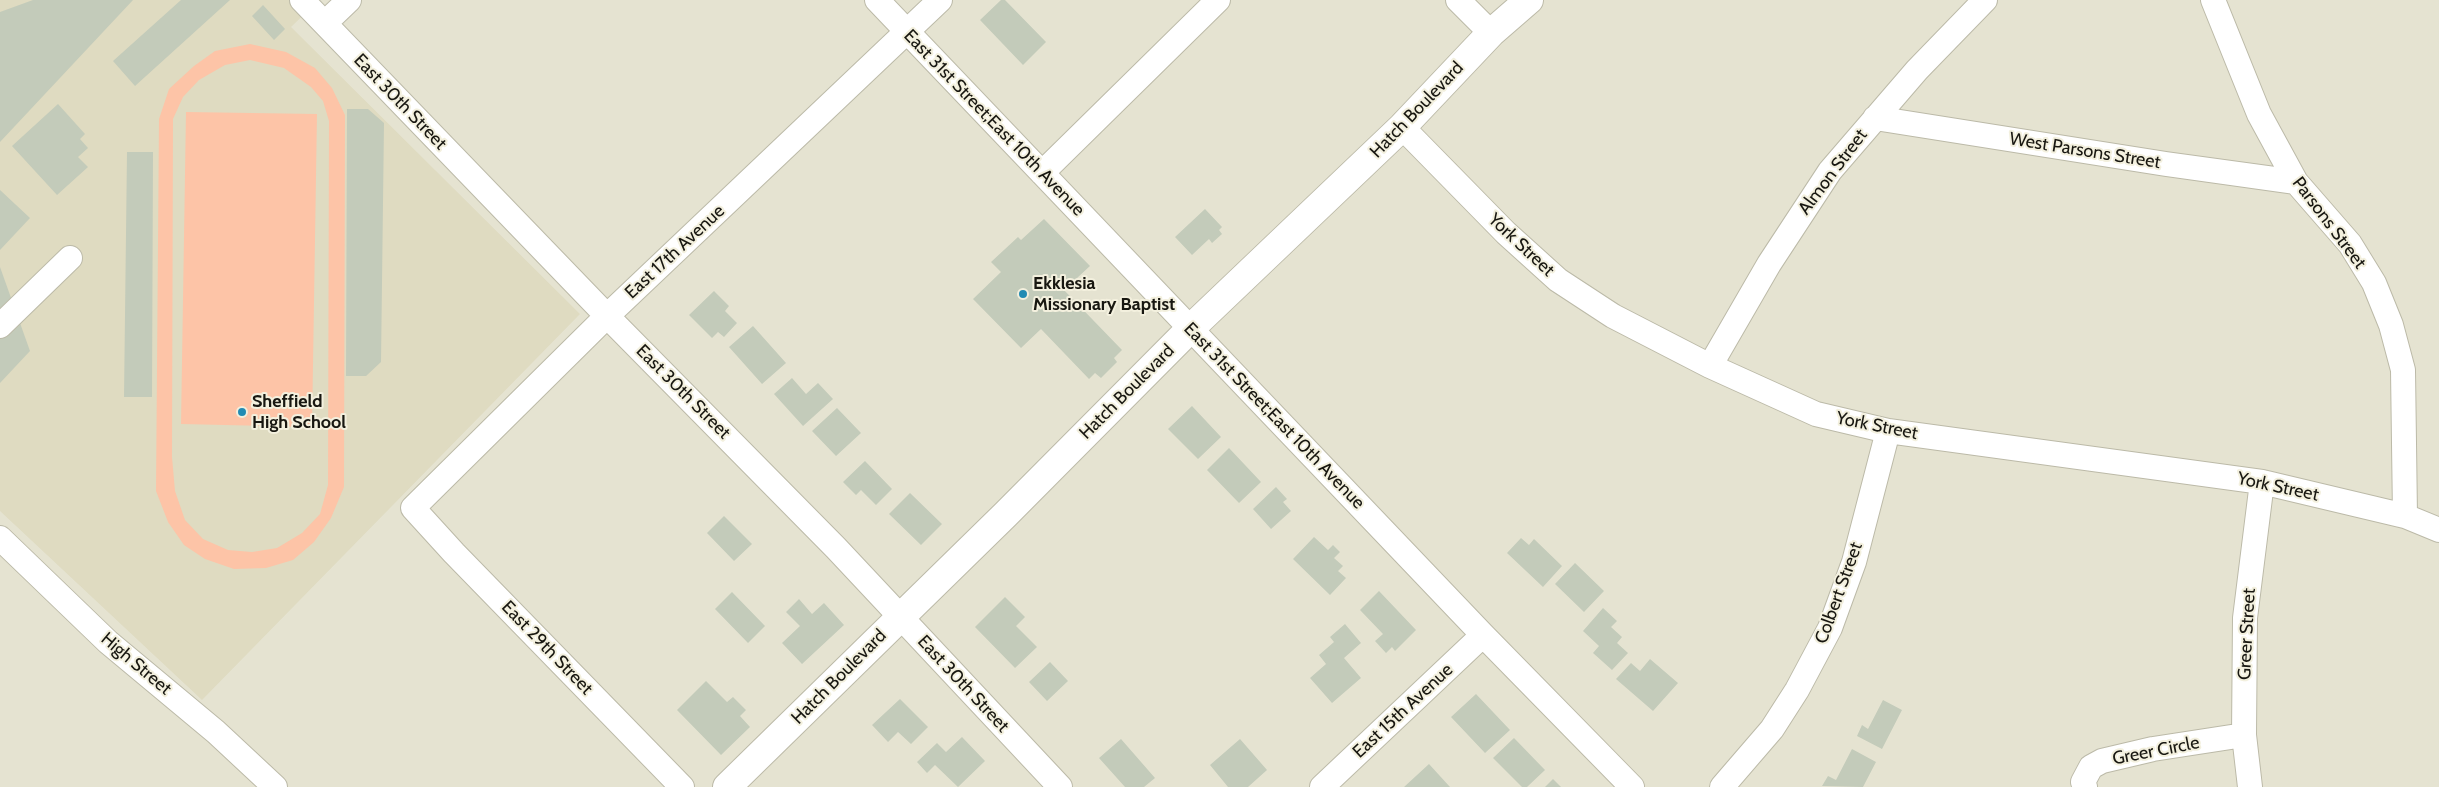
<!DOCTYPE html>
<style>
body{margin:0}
canvas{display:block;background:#e5e3d1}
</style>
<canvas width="2439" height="787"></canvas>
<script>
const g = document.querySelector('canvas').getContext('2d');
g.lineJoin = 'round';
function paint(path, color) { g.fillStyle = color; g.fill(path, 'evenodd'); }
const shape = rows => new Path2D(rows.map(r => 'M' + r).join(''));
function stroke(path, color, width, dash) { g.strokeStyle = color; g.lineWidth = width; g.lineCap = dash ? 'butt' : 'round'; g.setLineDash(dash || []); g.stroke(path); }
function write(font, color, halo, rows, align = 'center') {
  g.font = font + ' Cabin,sans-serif'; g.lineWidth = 4; g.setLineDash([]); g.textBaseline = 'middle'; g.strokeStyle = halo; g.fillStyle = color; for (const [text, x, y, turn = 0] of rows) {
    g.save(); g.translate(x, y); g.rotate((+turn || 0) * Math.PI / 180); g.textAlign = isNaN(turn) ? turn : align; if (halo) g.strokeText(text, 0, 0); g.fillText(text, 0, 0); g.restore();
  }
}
paint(shape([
 [0,0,319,0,291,27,580,314,202,700,0,511]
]), '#dfdbc1');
paint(shape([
 [250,44,286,52,315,68,332,88,345,115,344,487,331,518,314,542,293,560,266,568,234,569,205,559,184,545,168,522,156,491,159,119,169,89,194,66,215,51],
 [250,60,284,68,311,87,323,101,329,121,328,485,320,514,302,533,277,548,252,552,228,550,203,539,185,520,175,491,172,457,173,119,183,97,199,80,225,65],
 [186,112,317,114,312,427,181,424]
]), '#fdc4a7');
paint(shape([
 [33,0,133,0,0,142,0,12],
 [181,0,230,0,135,86,113,61],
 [1001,0,1005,0,1046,42,1023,65,980,20],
 [263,5,285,29,274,40,252,16],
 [58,104,85,134,80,139,88,148,78,157,88,167,57,195,12,146],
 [347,109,368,109,384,123,381,362,366,376,346,376],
 [127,152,153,152,152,397,124,397],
 [0,190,30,218,0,250],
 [1205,209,1222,227,1219,230,1222,234,1212,243,1209,239,1192,255,1175,237],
 [1044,219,1090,266,1064,290,1122,350,1114,358,1117,362,1101,378,1095,373,1089,379,1041,329,1021,348,973,299,1001,272,991,262,1018,237,1021,240],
 [0,267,30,351,0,383],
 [714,291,729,306,725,311,737,323,724,337,718,332,712,338,689,315],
 [753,326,786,363,762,384,729,347],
 [792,378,806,394,818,383,833,399,803,426,774,394],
 [1192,406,1221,437,1198,459,1168,429],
 [837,408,861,433,836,456,812,431],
 [1229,448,1261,482,1239,503,1207,470],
 [865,461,892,489,876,505,861,490,856,495,843,482],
 [1276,487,1287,499,1283,502,1291,511,1271,529,1253,509],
 [910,493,942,524,921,545,889,514],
 [724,516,752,544,734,561,707,533],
 [1314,537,1328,550,1333,545,1340,552,1334,558,1343,566,1338,571,1346,578,1330,595,1293,559],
 [1521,538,1529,545,1534,539,1562,566,1543,587,1507,553],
 [1575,563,1604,591,1584,612,1555,584],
 [1379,591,1416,630,1395,651,1392,647,1386,653,1375,641,1383,634,1360,610],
 [732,592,765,626,748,643,715,609],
 [1005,597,1025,617,1016,626,1037,647,1015,668,975,627],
 [799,599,812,614,824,603,844,625,802,664,782,643,800,626,786,612],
 [1603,608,1617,621,1611,627,1622,637,1617,643,1628,653,1612,670,1593,653,1599,646,1583,631],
 [1345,624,1361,643,1344,658,1361,678,1332,703,1310,678,1326,664,1319,655,1334,642,1330,637],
 [1650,659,1678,683,1653,711,1616,679,1631,663,1640,671],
 [1050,662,1068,681,1047,701,1029,682],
 [706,681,727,702,733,697,746,710,740,716,750,727,721,755,677,710],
 [1476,694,1510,730,1485,753,1451,717],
 [900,699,928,727,911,744,898,732,888,742,872,725],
 [1883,700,1902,710,1882,749,1857,736,1862,725,1868,729],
 [962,737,985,761,958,787,935,765,927,773,917,762,937,743,946,752],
 [1514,738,1545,770,1527,787,1522,787,1493,758],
 [1121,739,1155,778,1144,787,1125,787,1099,758],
 [1240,739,1267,770,1248,787,1228,787,1210,765],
 [1852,749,1876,762,1863,787,1822,786,1828,776,1836,780],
 [1429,764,1450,787,1404,787],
 [1553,779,1561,787,1545,787]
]), '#c3cbba');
const minor = shape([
 [302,0,607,316,836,548,1060,787],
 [877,0,1483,635,1632,787],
 [1458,0,1491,33],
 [2213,0,2259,114,2296,182,2350,244,2374,283,2391,325,2403,370,2405,516],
 [325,23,349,0],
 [1875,118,2166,164,2296,182],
 [1402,127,1506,233,1558,280,1613,316,1710,366,1816,414,1888,431,2262,482,2405,516,2439,530],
 [1042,173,1218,0],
 [0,326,70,258],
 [1710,366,1769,264,1830,171,1917,70,1985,0],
 [0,538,108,642,216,732,275,787],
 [682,787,454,553,413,508,607,316,940,0],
 [1322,787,1483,635],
 [1722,787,1772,729,1797,690,1830,628,1854,562,1888,431],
 [2085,787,2083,782,2091,767,2102,761,2153,749,2244,735],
 [2250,787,2244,735,2245,618,2262,482]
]);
const major = shape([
 [727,787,1006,514,1190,329,1402,127,1491,33,1529,0]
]);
stroke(minor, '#bcbaa8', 26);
stroke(major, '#bcbaa8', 30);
stroke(minor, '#fff', 24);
stroke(major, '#fff', 28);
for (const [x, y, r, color] of [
 [1023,294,5,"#228bb3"],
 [242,412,5,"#228bb3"]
]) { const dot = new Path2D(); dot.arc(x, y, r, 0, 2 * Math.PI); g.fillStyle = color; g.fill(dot); stroke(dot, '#f3f0de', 2); }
write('18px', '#181711', '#f3f0de', [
 ["East 30th Street",400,102,46],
 ["Hatch Boulevard",1417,110,-46],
 ["East 31st Street;East 10th Avenue",994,123,46],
 ["West Parsons Street",2085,151,9],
 ["Almon Street",1833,172,-53],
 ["Parsons Street",2329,223,53],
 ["York Street",1521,245,43],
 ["East 17th Avenue",675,252,-43],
 ["East 30th Street",683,392,45],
 ["Hatch Boulevard",1127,392,-45],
 ["East 31st Street;East 10th Avenue",1274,416,46],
 ["York Street",1877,426,11],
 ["York Street",2278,487,12],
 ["Colbert Street",1839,593,-70],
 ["Greer Street",2247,634,-87],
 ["East 29th Street",547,648,46],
 ["High Street",136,664,40],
 ["Hatch Boulevard",839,677,-45],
 ["East 30th Street",963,684,47],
 ["East 15th Avenue",1403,711,-43],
 ["Greer Circle",2156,751,-11]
]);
write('bold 18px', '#181711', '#f3f0de', [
 ["Ekklesia",1033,284],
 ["Missionary Baptist",1033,305],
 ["Sheffield",252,402],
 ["High School",252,423]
], 'left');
</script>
